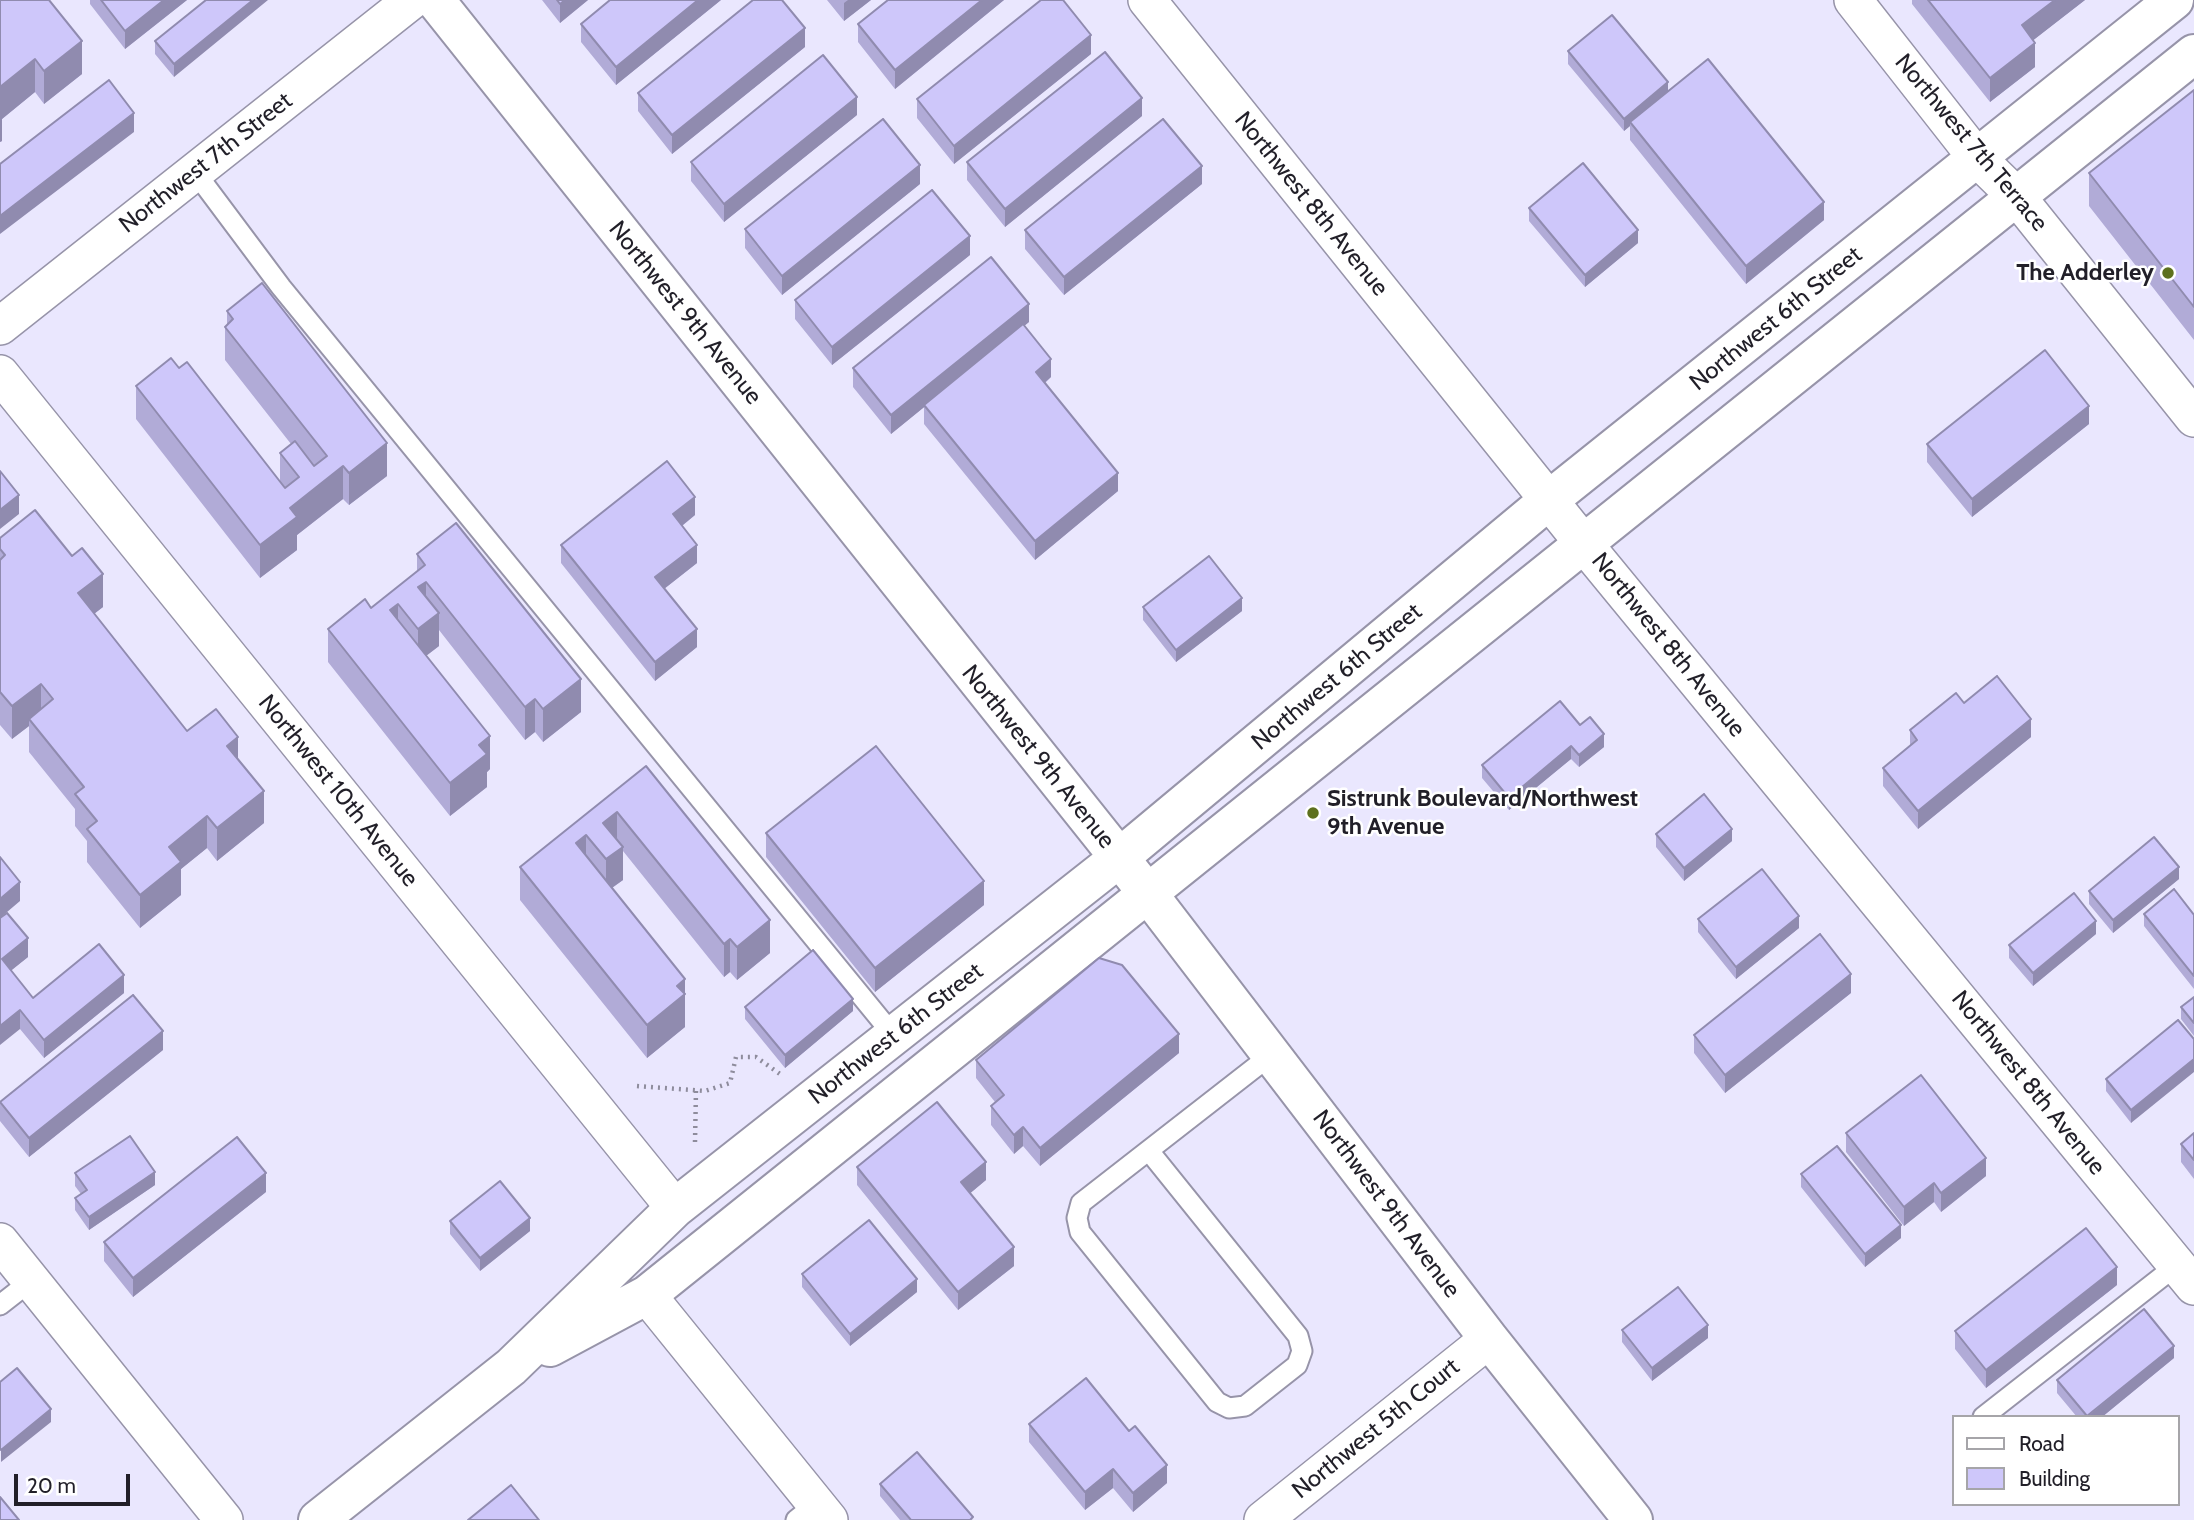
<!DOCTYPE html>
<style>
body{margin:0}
#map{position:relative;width:2194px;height:1520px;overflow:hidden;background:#eae7fe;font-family:Cabin,sans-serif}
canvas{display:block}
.legend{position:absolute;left:1952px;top:1415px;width:228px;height:91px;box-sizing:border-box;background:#fff;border:2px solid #a6a5a9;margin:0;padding:9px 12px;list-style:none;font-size:21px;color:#211f28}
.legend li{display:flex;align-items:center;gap:14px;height:35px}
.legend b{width:35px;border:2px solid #a6a5a9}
.scale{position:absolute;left:14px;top:1474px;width:116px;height:32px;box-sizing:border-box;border:4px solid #211f28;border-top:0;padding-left:9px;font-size:21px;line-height:24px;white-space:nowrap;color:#211f28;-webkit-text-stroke:5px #fff;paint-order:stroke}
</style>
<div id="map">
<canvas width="2194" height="1520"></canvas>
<ul class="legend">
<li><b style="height:9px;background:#fff"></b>Road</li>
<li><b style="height:19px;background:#cec7fa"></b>Building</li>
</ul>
<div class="scale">20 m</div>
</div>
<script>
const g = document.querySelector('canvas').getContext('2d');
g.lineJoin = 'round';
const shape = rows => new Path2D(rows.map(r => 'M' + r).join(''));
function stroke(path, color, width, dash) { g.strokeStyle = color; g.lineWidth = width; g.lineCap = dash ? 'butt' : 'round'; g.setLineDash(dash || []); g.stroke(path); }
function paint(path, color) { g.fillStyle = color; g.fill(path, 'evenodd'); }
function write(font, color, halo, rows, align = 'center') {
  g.font = font + ' Cabin,sans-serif'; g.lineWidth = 5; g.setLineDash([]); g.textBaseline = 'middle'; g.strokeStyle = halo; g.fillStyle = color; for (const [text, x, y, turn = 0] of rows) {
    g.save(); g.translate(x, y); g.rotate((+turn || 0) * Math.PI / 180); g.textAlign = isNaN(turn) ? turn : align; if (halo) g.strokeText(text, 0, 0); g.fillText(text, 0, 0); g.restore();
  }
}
const lane = shape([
 [195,172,281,287,894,1036],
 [1149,1151,1298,1336,1302,1351,1297,1365,1245,1406,1229,1408,1217,1402,1080,1232,1077,1218,1081,1203,1271,1055],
 [0,1305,32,1280],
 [1983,1417,2177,1265],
 [796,1520,816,1504]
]);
const street = shape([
 [1147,0,1584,544,2194,1286],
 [1853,0,1977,158,2017,197,2194,418],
 [0,326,412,0],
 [0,374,675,1208],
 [0,1242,224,1520],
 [647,1295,829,1520],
 [1263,1520,1489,1339]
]);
const secondary = shape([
 [435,0,1149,895,1489,1339,1633,1520],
 [550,1347,647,1295,2194,54],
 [318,1520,511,1367,675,1208,1119,858,1549,500,2174,0]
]);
stroke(lane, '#9794a9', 23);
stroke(street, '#9794a9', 40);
stroke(secondary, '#9794a9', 42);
stroke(shape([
 [637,1086,705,1091,730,1083,736,1057,756,1057,780,1074],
 [695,1142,696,1090]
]), '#8e8c9c', 4.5, [2, 5]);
stroke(lane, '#fff', 19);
stroke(street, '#fff', 37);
stroke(secondary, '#fff', 38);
paint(shape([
 [0,0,82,74,44,104,35,92,2,119,2,141,0,142],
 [90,0,187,0,125,49,90,4],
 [206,0,174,77,155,54,155,41],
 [542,0,588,0,560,23],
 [721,0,616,85,581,42,581,24],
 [827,0,871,0,844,21],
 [888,0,1004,0,895,89,858,42,858,24],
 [1912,0,2085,0,2033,40,2035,67,1990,102,1912,4],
 [805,47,672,154,638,111,638,93],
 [1568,51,1668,91,1824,220,1746,284,1630,140,1630,126,1624,131,1568,64],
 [1091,54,954,164,917,118,917,99],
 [2194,90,2194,340,2089,206,2089,173],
 [857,115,724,222,691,181,691,162],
 [1142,116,1005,227,967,180,967,162],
 [920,184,782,295,745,248,745,229],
 [1202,184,1064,295,1025,249,1025,230],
 [1529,208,1638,243,1585,287,1529,221],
 [970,255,832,365,795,319,795,300],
 [227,311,387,476,349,505,343,499,297,535,297,550,260,578,136,419,136,386,179,368,280,482,280,453,291,444,225,360,225,327,227,325],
 [1029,322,1024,326,1051,377,1045,383,1118,491,1035,560,924,424,924,407,891,434,853,387,853,368],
 [2089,424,1972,517,1927,462,1927,444],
 [695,515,682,526,697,563,664,589,697,647,655,681,561,563,561,545],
 [0,538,103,607,94,614,187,731,238,759,264,823,217,861,207,848,181,869,181,895,140,928,87,862,87,841,75,826,75,809,29,752,29,726,12,739,0,725],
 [417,554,581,712,543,742,535,732,525,740,439,630,439,646,426,656,490,769,487,772,487,787,450,816,328,662,328,629,371,608,417,572],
 [1143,607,1242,611,1176,662,1143,620],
 [1964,703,2031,737,1918,829,1883,786,1883,768,1910,747,1910,730],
 [1580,725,1604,747,1579,767,1571,759,1509,810,1482,778,1482,765],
 [646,766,770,953,737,980,730,972,724,977,623,851,623,880,612,888,685,979,685,1027,647,1058,520,900,520,867],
 [766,833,984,905,875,992,766,857],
 [1656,834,1732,841,1684,881,1656,847],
 [2179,879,2113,933,2089,904,2089,891],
 [2144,914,2194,915,2194,989,2144,926],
 [0,918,28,957,11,970,33,998,124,993,44,1058,20,1029],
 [1698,919,1799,928,1736,979,1698,932],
 [2096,934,2033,986,2009,958,2009,945],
 [1851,993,1725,1093,1694,1053,1694,1035],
 [2194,997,2194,1036,2181,1019,2181,1007],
 [745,1007,853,1011,785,1068,745,1019],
 [2178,1020,2131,1123,2106,1091,2106,1079],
 [163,1050,29,1157,0,1121,0,1102],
 [1179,1053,1040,1166,1023,1146,1014,1154,991,1125,991,1106,995,1102,976,1078,976,1060],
 [1846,1133,1986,1176,1941,1212,1934,1202,1904,1226,1846,1152],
 [2194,1133,2194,1179,2181,1162,2181,1144],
 [857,1167,986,1180,970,1193,1014,1266,958,1310,857,1185],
 [75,1173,155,1185,89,1230,75,1210,75,1198,81,1194,75,1186],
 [1801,1174,1901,1238,1865,1267,1801,1187],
 [266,1192,133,1297,104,1261,104,1242],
 [450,1221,530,1231,480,1271,450,1234],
 [802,1274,917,1292,850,1346,802,1287],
 [2117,1285,1986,1388,1955,1349,1955,1331],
 [1622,1330,1708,1338,1652,1381,1622,1342],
 [2174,1358,2102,1417,2077,1417,2057,1393,2057,1380],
 [1029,1424,1129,1431,1167,1483,1133,1512,1113,1488,1085,1510,1029,1442],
 [880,1484,973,1520,900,1520,880,1496]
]), '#b1abd7');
paint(shape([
 [164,0,187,0,125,49,125,31],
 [253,0,268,0,174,77,174,64],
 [565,0,588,0,560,23,560,4],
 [698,0,721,0,616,85,616,67],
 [848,0,871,0,844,21,844,3],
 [982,0,1004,0,895,89,895,70],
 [2055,0,2085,0,2022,49,2022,25],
 [805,28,805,47,672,154,672,135],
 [1091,35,1091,54,954,164,954,146],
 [82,41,82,74,44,104,44,71],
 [2035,43,2035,67,1990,102,1990,78],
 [35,59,35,92,2,119,2,141,0,142,0,87],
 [1668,82,1668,95,1630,122,1630,126,1624,131,1624,119],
 [857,97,857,115,724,222,724,204],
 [1142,98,1142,116,1005,227,1005,209],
 [134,113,134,132,0,234,0,216],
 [920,165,920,184,782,295,782,276],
 [1202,166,1202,184,1064,295,1064,277],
 [1824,202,1824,220,1746,284,1746,266],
 [1638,230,1638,243,1585,287,1585,275],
 [970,236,970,255,832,365,832,347],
 [1029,304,1029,322,891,434,891,415],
 [1051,359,1051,377,1036,390,1036,372],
 [2089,406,2089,424,1972,517,1972,499],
 [387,443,387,476,349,505,349,473],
 [343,466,343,499,297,535,297,550,260,578,260,545,290,508],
 [1118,473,1118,491,1035,560,1035,541],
 [19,495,19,514,0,529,0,510],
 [695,497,695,515,673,533,673,514],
 [697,545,697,563,655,596,655,577],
 [103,574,103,607,78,626,78,593],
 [426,582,426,614,418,587],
 [1242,598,1242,611,1176,662,1176,650],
 [398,604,398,637,390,610],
 [439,613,439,646,418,662,418,629],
 [697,629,697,647,655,681,655,662],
 [581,679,581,712,543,742,543,709],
 [41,684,41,717,29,719,29,726,12,739,12,706],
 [535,699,535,732,525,740,525,707],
 [2031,719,2031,737,1918,829,1918,811],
 [1604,734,1604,747,1579,767,1579,755],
 [490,736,490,769,487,772,487,787,450,816,450,783,479,745],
 [238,737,238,770,227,746],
 [1571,746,1571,759,1509,810,1509,798],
 [264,791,264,823,217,861,217,828],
 [617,812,617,844,603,823],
 [207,816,207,848,181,869,181,895,140,928,140,895,169,847],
 [1732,829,1732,841,1684,881,1684,868],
 [586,835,586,868,576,843],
 [623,847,623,880,606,892,606,859],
 [2179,867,2179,879,2113,933,2113,920],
 [984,881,984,905,875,992,875,968],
 [20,882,20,901,0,918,0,899],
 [1799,916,1799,928,1736,979,1736,967],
 [770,920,770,953,737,980,737,947],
 [2096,921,2096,934,2033,986,2033,973],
 [28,938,28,957,2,978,2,959],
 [730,939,730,972,724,977,724,944],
 [1851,974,1851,993,1725,1093,1725,1075],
 [124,975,124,993,44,1058,44,1040],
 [685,979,685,1027,647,1058,647,1025,677,986],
 [853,999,853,1011,785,1068,785,1055],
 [20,1010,20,1029,0,1045,0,1026],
 [163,1031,163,1050,29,1157,29,1138],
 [1179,1034,1179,1053,1040,1166,1040,1148],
 [2194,1059,2194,1072,2131,1123,2131,1110],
 [1023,1127,1023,1146,1014,1154,1014,1135],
 [1986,1158,1986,1176,1941,1212,1941,1193],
 [986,1162,986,1180,961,1201,961,1182],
 [155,1172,155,1185,89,1230,89,1217],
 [266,1173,266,1192,133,1297,133,1278],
 [1934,1183,1934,1202,1904,1226,1904,1207],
 [530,1218,530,1231,480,1271,480,1258],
 [1901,1225,1901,1238,1865,1267,1865,1254],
 [1014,1247,1014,1266,958,1310,958,1292],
 [2117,1267,2117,1285,1986,1388,1986,1370],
 [917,1279,917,1292,850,1346,850,1334],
 [1708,1325,1708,1338,1652,1381,1652,1368],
 [2174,1346,2174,1358,2102,1417,2087,1417],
 [51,1409,51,1422,1,1462,1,1450],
 [1167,1465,1167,1483,1133,1512,1133,1493],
 [1113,1469,1113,1488,1085,1510,1085,1492]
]), '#908baf');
const building = shape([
 [0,0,49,0,82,41,44,71,35,59,0,87,0,0],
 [101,0,164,0,125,31,101,0],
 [206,0,253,0,174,64,155,41,206,0],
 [557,0,565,0,560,4,557,0],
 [610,0,698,0,616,67,581,24,610,0],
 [753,0,782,0,805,28,672,135,638,93,753,0],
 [888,0,982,0,895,70,858,24,888,0],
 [1041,0,1063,0,1091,35,954,146,917,99,1041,0],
 [1928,0,2055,0,2022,25,2035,43,1990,78,1928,0],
 [1612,15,1668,82,1624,119,1568,51,1612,15],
 [1105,52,1142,98,1005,209,967,162,1105,52],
 [823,55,857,97,724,204,691,162,823,55],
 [1708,59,1824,202,1746,266,1630,122,1708,59],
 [109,80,134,113,0,216,0,164,109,80],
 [2194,90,2194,307,2089,173,2194,90],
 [883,119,920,165,782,276,745,229,883,119],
 [1163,119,1202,166,1064,277,1025,230,1163,119],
 [1583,163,1638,230,1585,275,1529,208,1583,163],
 [932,190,970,236,832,347,795,300,932,190],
 [991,257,1029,304,891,415,853,368,991,257],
 [262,283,387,443,349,473,343,466,290,508,297,517,260,545,136,386,171,358,179,368,187,362,285,488,299,477,280,453,295,441,314,466,327,456,225,327,233,319,227,311,262,283],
 [1023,324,1051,359,1036,372,1118,473,1035,541,924,405,1023,324],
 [2045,350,2089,406,1972,499,1927,444,2045,350],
 [667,461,695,497,673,514,697,545,655,577,697,629,655,662,561,545,667,461],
 [0,471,19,495,0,510,0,471],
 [35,510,72,556,82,548,103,574,78,593,187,731,216,709,238,737,227,746,264,791,217,828,207,816,169,847,181,862,140,895,87,829,97,821,75,794,84,787,29,719,53,699,41,684,12,706,0,692,0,560,5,555,0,549,0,538,35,510],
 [456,523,581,679,543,709,535,699,525,707,426,582,418,587,439,613,418,629,398,604,390,610,490,736,479,745,487,754,450,783,328,629,365,599,371,608,425,565,417,554,456,523],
 [1209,556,1242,598,1176,650,1143,607,1209,556],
 [1997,676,2031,719,1918,811,1883,768,1917,740,1910,730,1956,693,1964,703,1997,676],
 [1560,701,1580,725,1590,717,1604,734,1579,755,1571,746,1509,798,1482,765,1560,701],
 [876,746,984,881,875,968,766,833,876,746],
 [646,766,770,920,737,947,730,939,724,944,617,812,603,823,623,847,606,859,586,835,576,843,685,979,677,986,685,994,647,1025,520,867,646,766],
 [1704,794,1732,829,1684,868,1656,834,1704,794],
 [2154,837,2179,867,2113,920,2089,891,2154,837],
 [0,857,20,882,0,899,0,857],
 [1762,869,1799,916,1736,967,1698,919,1762,869],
 [2174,889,2194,915,2194,976,2144,914,2174,889],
 [2074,893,2096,921,2033,973,2009,945,2074,893],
 [7,913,28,938,2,959,33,998,99,944,124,975,44,1040,20,1010,0,1026,0,918,7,913],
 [1820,934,1851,974,1725,1075,1694,1035,1820,934],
 [813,950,853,999,785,1055,745,1007,813,950],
 [1099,958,1122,965,1179,1034,1040,1148,1023,1127,1014,1135,991,1106,1004,1095,976,1060,1099,958],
 [133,995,163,1031,29,1138,0,1102,133,995],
 [2194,997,2194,1023,2181,1007,2194,997],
 [2178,1020,2194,1039,2194,1059,2131,1110,2106,1079,2178,1020],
 [1921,1075,1986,1158,1941,1193,1934,1183,1904,1207,1846,1133,1921,1075],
 [937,1102,986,1162,961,1182,1014,1247,958,1292,857,1167,937,1102],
 [2194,1133,2194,1160,2181,1144,2194,1133],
 [130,1136,155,1172,89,1217,75,1198,87,1190,75,1173,130,1136],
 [237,1137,266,1173,133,1278,104,1242,237,1137],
 [1837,1146,1901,1225,1865,1254,1801,1174,1837,1146],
 [500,1181,530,1218,480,1258,450,1221,500,1181],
 [869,1220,917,1279,850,1334,802,1274,869,1220],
 [2086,1228,2117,1267,1986,1370,1955,1331,2086,1228],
 [1678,1287,1708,1325,1652,1368,1622,1330,1678,1287],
 [2144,1309,2174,1346,2087,1416,2057,1380,2144,1309],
 [17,1368,51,1409,1,1450,0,1448,0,1382,17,1368],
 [1086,1378,1129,1431,1135,1426,1167,1465,1133,1493,1113,1469,1085,1492,1029,1424,1086,1378],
 [917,1452,973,1517,970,1520,911,1520,880,1484,917,1452],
 [511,1485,539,1520,468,1520,511,1485],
 [0,1497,19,1520,0,1520,0,1497]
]);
paint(building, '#cec7fa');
stroke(building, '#908baf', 2);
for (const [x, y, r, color] of [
 [2168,273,7,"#5d701e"],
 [1313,813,7,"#5d701e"]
]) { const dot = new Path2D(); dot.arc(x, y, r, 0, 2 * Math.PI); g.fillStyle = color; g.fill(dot); stroke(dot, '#fff', 2.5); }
write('24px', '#211f28', '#fff', [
 ["Northwest 7th Terrace",1971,143,50],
 ["Northwest 7th Street",206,163,-38],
 ["Northwest 8th Avenue",1311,204,51],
 ["Northwest 9th Avenue",685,313,51],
 ["Northwest 6th Street",1776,319,-39],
 ["Northwest 8th Avenue",1668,645,51],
 ["Northwest 6th Street",1337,677,-40],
 ["Northwest 9th Avenue",1038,757,51],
 ["Northwest 10th Avenue",338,791,51],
 ["Northwest 6th Street",896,1034,-38],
 ["Northwest 8th Avenue",2028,1083,51],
 ["Northwest 9th Avenue",1386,1204,53],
 ["Northwest 5th Court",1376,1429,-39]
]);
write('bold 24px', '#211f28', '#fff', [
 ["The Adderley",2154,273],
 ["Sistrunk Boulevard/Northwest",1327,799,"left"],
 ["9th Avenue",1327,827,"left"]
], 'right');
</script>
